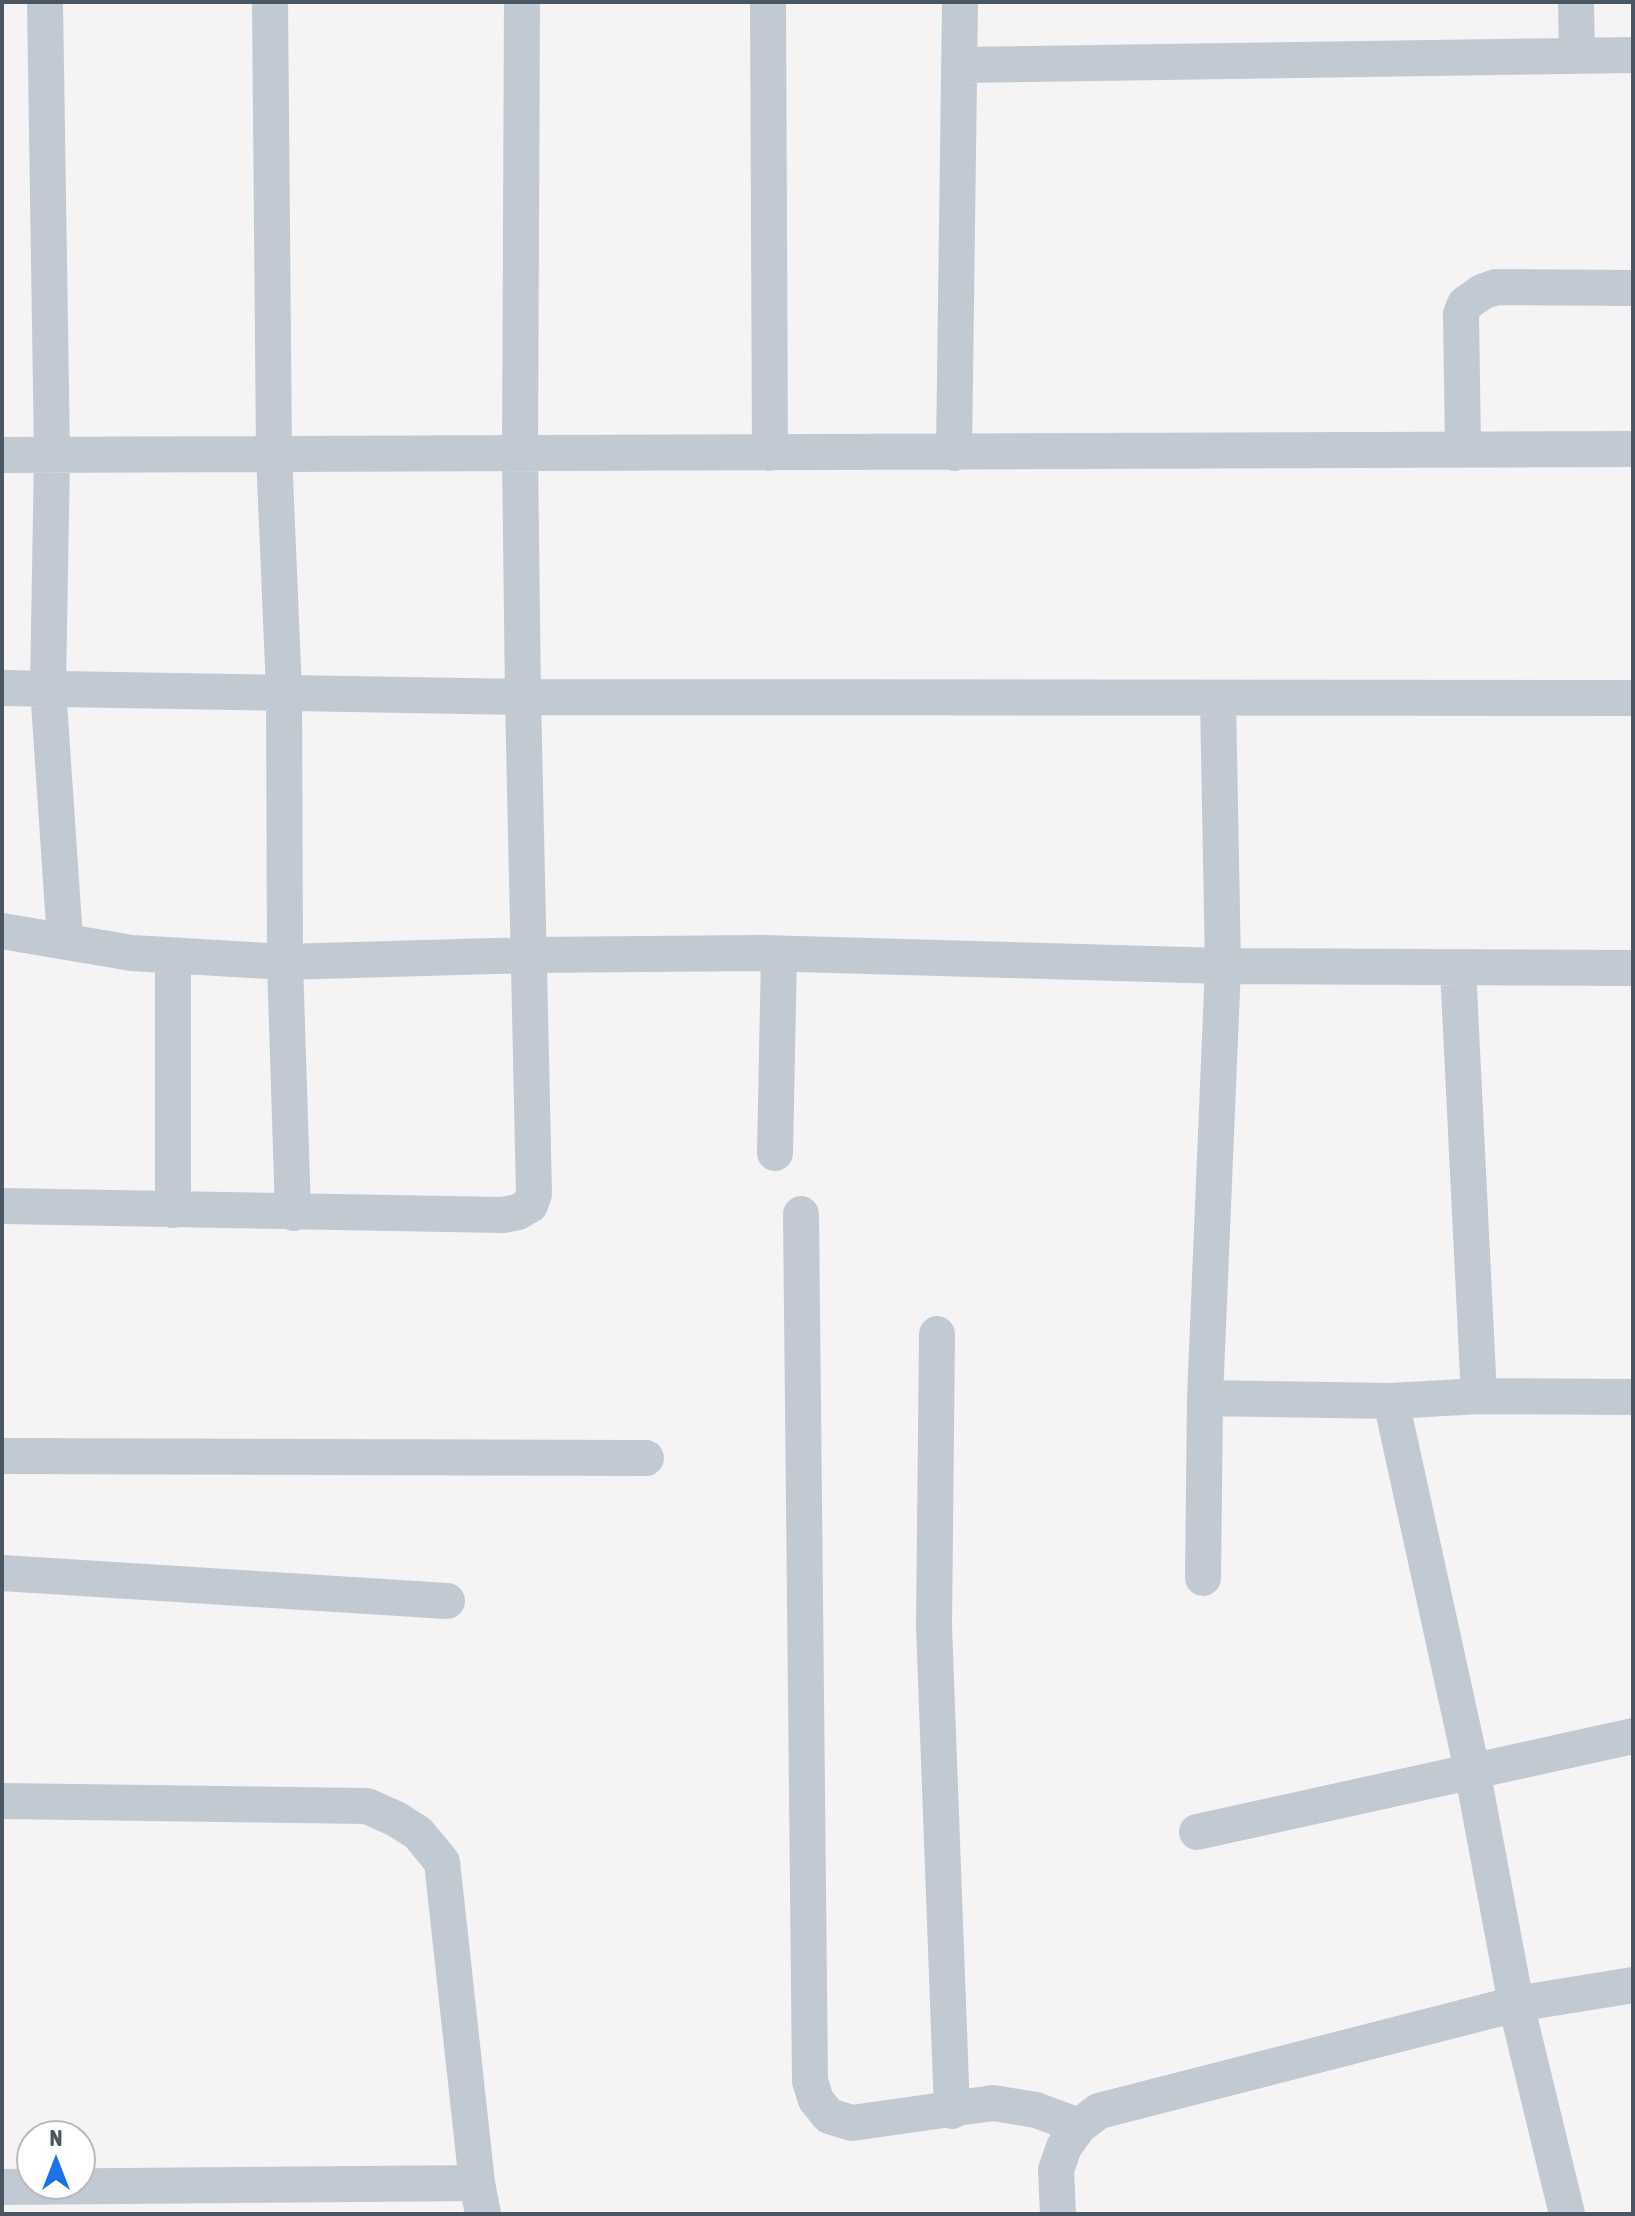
<!DOCTYPE html>
<style>
body{margin:0}
#map{position:relative;width:1635px;height:2216px;overflow:hidden;background:#f5f3f3;font-family:"Asap Condensed",sans-serif}
canvas{display:block}
.frame{position:absolute;inset:0;border:4px solid #4a5661;pointer-events:none}
.north{position:absolute;left:16px;top:2120px;width:80px;height:80px;box-sizing:border-box;background:#fff;border:2px solid #b7bbc0;border-radius:50%;rotate:0deg;font-size:22px;font-weight:700;line-height:32px;text-align:center;color:#4a5661}
.north::after{content:'';display:block;margin:auto;width:28px;height:36px;background:#1a73e8;clip-path:polygon(50% 0,100% 100%,50% 72%,0 100%)}
</style>
<div id="map">
<canvas width="1635" height="2216"></canvas>
<div class="frame"></div>
<div class="north">N</div>
</div>
<script>
const g = document.querySelector('canvas').getContext('2d');
g.lineJoin = 'round';
const shape = rows => new Path2D(rows.map(r => 'M' + r).join(''));
function stroke(path, color, width, dash) { g.strokeStyle = color; g.lineWidth = width; g.lineCap = dash ? 'butt' : 'round'; g.setLineDash(dash || []); g.stroke(path); }
stroke(shape([
 [45,2,52,455,48,688,65,940],
 [270,2,274,454,284,691,285,962,293,1213],
 [768,2,770,453],
 [1576,2,1577,56],
 [961,65,1633,55],
 [1463,449,1461,314,1465,304,1482,292,1496,287,1633,288],
 [954,453,960,2],
 [2,455,1633,449],
 [2,688,523,697,1633,698],
 [2,931,132,953,285,962,529,955,762,953,1223,966,1633,968],
 [1458,969,1479,1396],
 [775,1153,779,954],
 [2,1206,503,1215,518,1212,530,1205,534,1194,523,697,520,454,522,2],
 [173,1210,173,956],
 [801,1214,810,2081,816,2100,829,2116,852,2123,993,2103,1036,2110,1079,2126],
 [937,1334,934,1626,952,2111],
 [1205,1398,1391,1401,1479,1396,1633,1397],
 [1391,1401,1472,1770,1516,2004,1567,2214],
 [2,1456,646,1458],
 [2,1573,447,1601],
 [1203,1578,1205,1398,1223,966,1218,699],
 [2,1801,367,1806,396,1819,418,1833,442,1862,477,2183,483,2214],
 [1197,1832,1633,1736],
 [2,2187,477,2183],
 [1058,2214,1056,2170,1064,2147,1079,2126,1099,2111,1516,2004,1633,1985]
]), '#c1cad2', 36);
</script>
